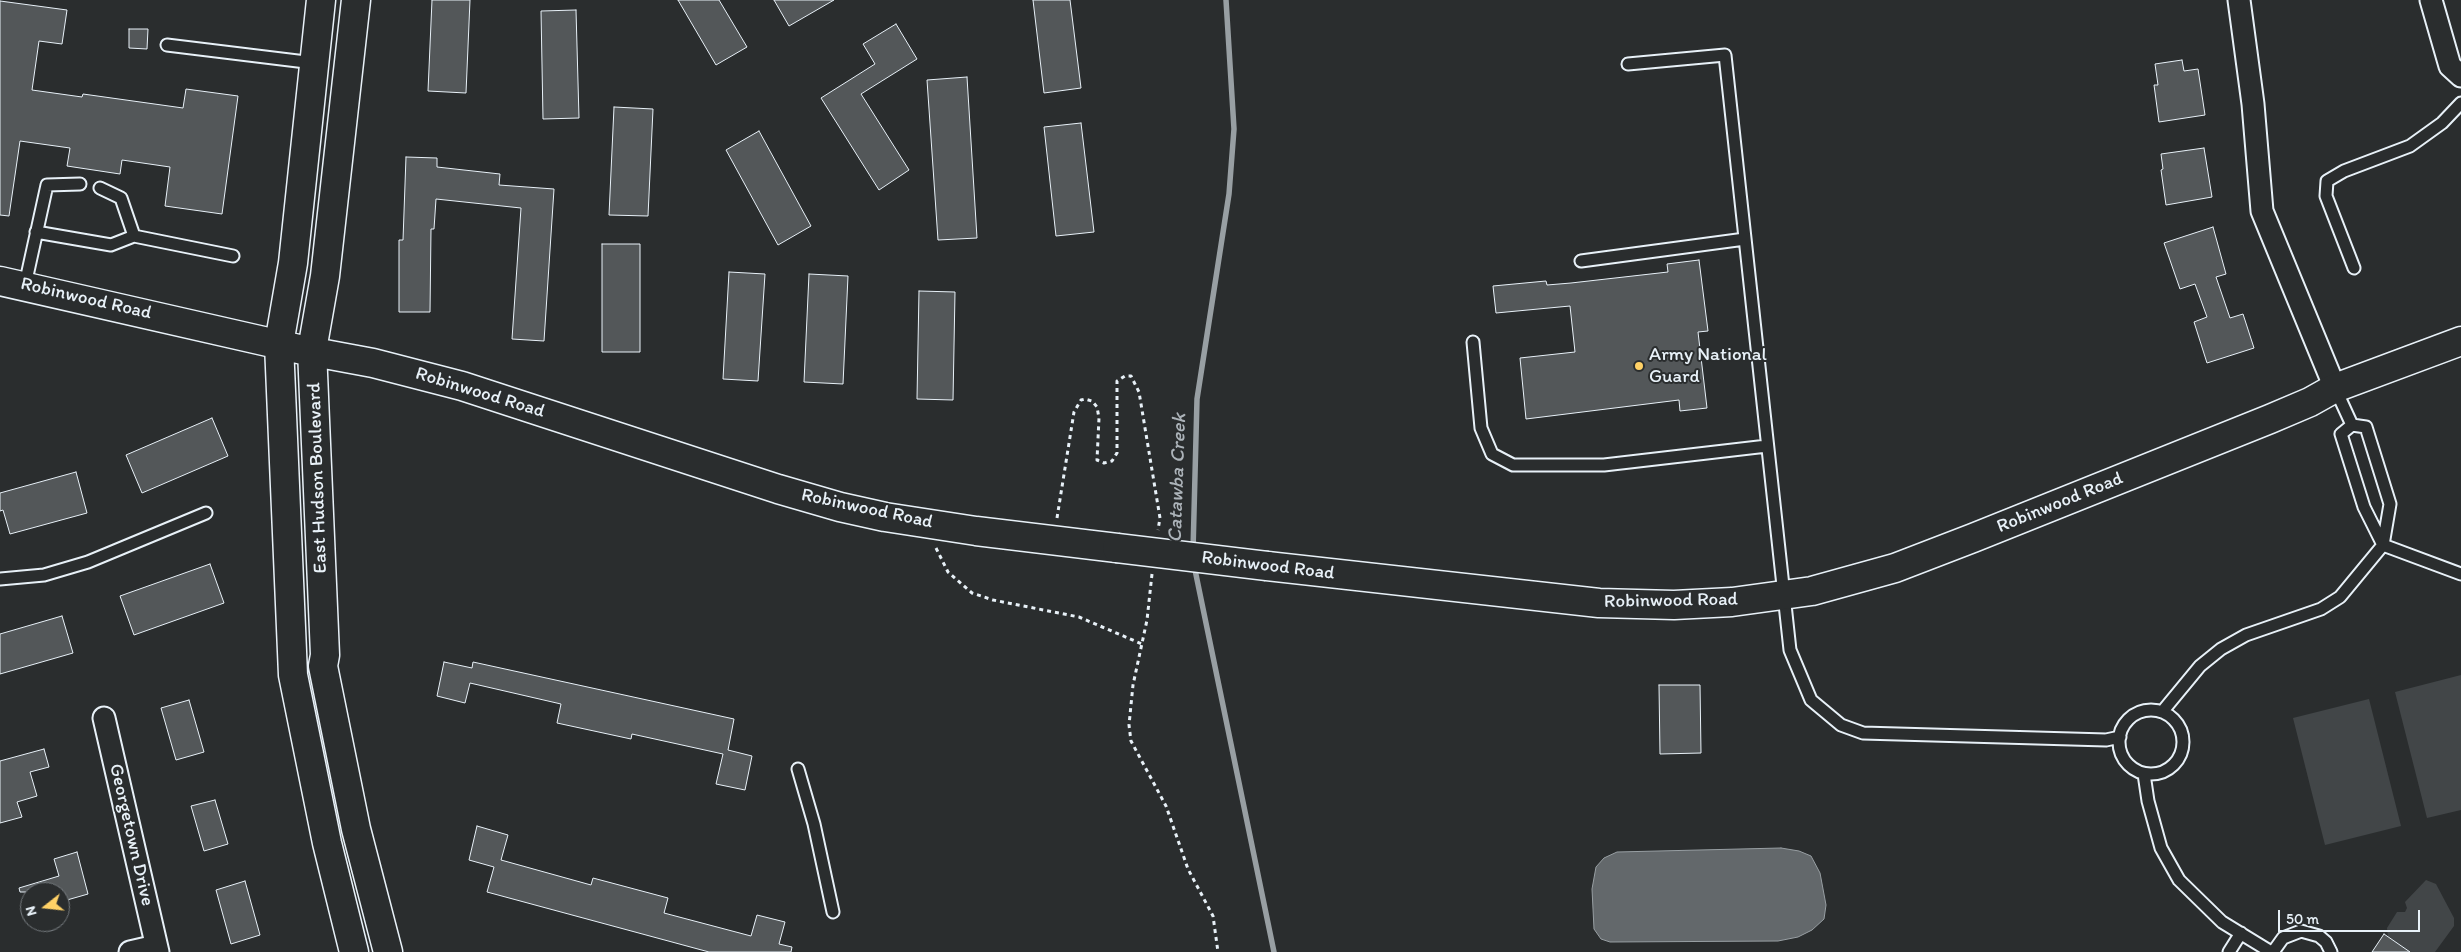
<!DOCTYPE html>
<style>
body{margin:0}
#map{position:relative;width:2461px;height:952px;overflow:hidden;background:#2a2d2e;font-family:Itim,sans-serif}
canvas{display:block}
.north{position:absolute;left:20px;top:882px;width:50px;height:50px;box-sizing:border-box;background:#2a2d2e;border:1px solid #767b7f;border-radius:50%;rotate:254deg;font-size:14px;font-weight:700;line-height:20px;text-align:center;color:#e8f1f8}
.north::after{content:'';display:block;margin:auto;width:18px;height:22px;background:#ffd166;clip-path:polygon(50% 0,100% 100%,50% 72%,0 100%)}
.scale{position:absolute;left:2278px;top:910px;width:142px;height:22px;box-sizing:border-box;border:2px solid #e8f1f8;border-top:0;padding-left:6px;font-size:15px;line-height:18px;white-space:nowrap;color:#e8f1f8;-webkit-text-stroke:4px #2a2d2e;paint-order:stroke}
</style>
<div id="map">
<canvas width="2461" height="952"></canvas>
<div class="north">N</div>
<div class="scale">50 m</div>
</div>
<script>
const g = document.querySelector('canvas').getContext('2d');
g.lineJoin = 'round';
function paint(path, color) { g.fillStyle = color; g.fill(path, 'evenodd'); }
const shape = rows => new Path2D(rows.map(r => 'M' + r).join(''));
function stroke(path, color, width, dash) { g.strokeStyle = color; g.lineWidth = width; g.lineCap = dash ? 'butt' : 'round'; g.setLineDash(dash || []); g.stroke(path); }
function write(font, color, halo, rows, align = 'center') {
  g.font = font + ' Itim,sans-serif'; g.lineWidth = 4; g.setLineDash([]); g.textBaseline = 'middle'; g.strokeStyle = halo; g.fillStyle = color; for (const [text, x, y, turn = 0] of rows) {
    g.save(); g.translate(x, y); g.rotate((+turn || 0) * Math.PI / 180); g.textAlign = isNaN(turn) ? turn : align; if (halo) g.strokeText(text, 0, 0); g.fillText(text, 0, 0); g.restore();
  }
}
paint(shape([
 [2461,675,2461,810,2427,818,2395,692],
 [2369,699,2401,826,2325,845,2293,718],
 [2426,880,2436,884,2454,918,2454,926,2435,952,2410,952,2388,937,2387,928,2397,912,2405,912,2407,908,2405,902]
]), '#424648');
const water = shape([
 [1781,848,1799,851,1811,856,1820,873,1826,905,1824,919,1812,930,1798,937,1778,941,1610,942,1601,939,1594,929,1592,889,1596,867,1604,858,1617,852,1781,848]
]);
paint(water, '#63686b');
stroke(water, '#989fa3', 1);
stroke(shape([
 [1193,551,1197,399,1229,194,1234,129,1226,0],
 [1194,565,1274,952]
]), '#989fa3', 5.5);
const building = shape([
 [432,0,470,0,466,93,428,91,432,0],
 [678,0,719,0,747,47,716,65,678,0],
 [774,0,834,0,789,26,774,0],
 [1033,0,1070,0,1081,88,1044,93,1033,0],
 [0,1,67,10,62,44,39,41,32,90,82,97,83,94,183,108,186,89,238,96,222,214,165,206,170,167,122,160,120,174,67,166,70,148,20,141,9,216,0,215,0,1],
 [576,10,579,118,543,119,541,11,576,10],
 [896,24,917,59,861,94,909,170,879,190,821,98,875,64,863,44,896,24],
 [129,29,148,29,147,49,129,48,129,29],
 [2182,60,2184,71,2198,69,2205,115,2159,122,2154,85,2158,85,2155,64,2182,60],
 [967,77,977,238,938,240,927,80,967,77],
 [614,107,653,109,648,216,609,215,614,107],
 [1081,123,1094,232,1056,236,1044,127,1081,123],
 [759,131,811,226,778,245,726,150,759,131],
 [2204,148,2212,197,2166,205,2161,170,2163,169,2161,154,2204,148],
 [406,157,437,158,437,167,500,174,499,185,554,189,544,341,512,339,521,208,436,199,434,229,431,229,430,312,399,312,399,240,403,240,406,157],
 [2213,227,2226,274,2216,277,2230,318,2243,314,2254,348,2207,363,2194,322,2207,317,2195,284,2180,289,2164,243,2213,227],
 [602,244,640,244,640,352,602,352,602,244],
 [1699,260,1708,331,1698,332,1707,408,1680,411,1679,400,1526,419,1520,358,1575,352,1570,306,1496,313,1493,286,1546,281,1547,285,1571,283,1668,272,1667,264,1699,260],
 [729,272,765,274,758,381,723,379,729,272],
 [809,274,848,276,843,384,804,382,809,274],
 [919,291,955,292,953,400,917,399,919,291],
 [212,418,228,456,142,493,126,455,212,418],
 [76,472,87,513,10,534,3,510,0,511,0,493,76,472],
 [210,564,224,603,134,635,120,596,210,564],
 [62,616,73,653,0,674,0,634,62,616],
 [444,662,472,668,473,662,734,719,728,750,752,756,745,790,716,784,723,754,632,734,631,739,557,723,561,704,470,683,465,703,437,696,444,662],
 [1659,685,1700,685,1701,753,1660,754,1659,685],
 [189,700,204,752,176,760,161,708,189,700],
 [44,749,49,767,30,772,37,796,17,802,22,817,0,823,0,761,44,749],
 [215,800,228,844,204,851,191,806,215,800],
 [477,826,508,835,501,860,591,885,593,878,668,898,664,913,751,936,757,915,785,922,779,944,792,947,791,952,709,952,487,892,494,867,469,860,477,826],
 [77,852,88,894,60,902,60,892,20,892,19,888,59,876,54,859,77,852],
 [245,881,260,935,231,944,216,890,245,881],
 [2384,934,2410,952,2372,952,2384,934]
]);
paint(building, '#535759');
stroke(building, '#e8f1f8', 1);
const service = shape([
 [167,45,314,63],
 [1628,64,1725,55,1790,650,1811,700,1841,725,1863,733,2106,740,2120,737],
 [100,188,121,198,134,236,233,256],
 [36,232,111,245,134,236],
 [1581,261,1745,239],
 [2354,268,2326,196,2327,181,2344,171,2410,146,2442,123,2461,103],
 [25,285,47,185,80,184],
 [1473,342,1481,428,1492,454,1513,465,1604,465,1767,446],
 [2335,388,2352,425],
 [0,579,44,575,88,562,206,513],
 '2119 742a32 32 0 1 1 64 0a32 32 0 1 1-64 0Z',
 [2162,712,2200,666,2221,649,2246,635,2321,609,2340,597,2383,545,2390,504,2366,427,2352,425,2341,434,2364,507,2383,545,2461,574],
 [798,769,814,824,833,912],
 [2144,774,2148,801,2161,848,2179,880,2222,922,2271,952],
 [2229,952,2241,933],
 [2273,952,2283,938,2301,931,2319,936,2326,942,2331,952]
]);
const minor = shape([
 [2239,0,2253,104,2262,211,2335,388],
 [2431,0,2450,66,2461,76],
 [104,718,158,952],
 [130,952,156,946]
]);
const secondary = shape([
 [321,0,293,263,279,344,293,675,327,843,354,952],
 [356,0,325,276,312,350,325,655,323,666,356,829,388,952],
 [0,281,303,350,373,363,462,386,778,489,840,507,885,517,976,531,1117,548],
 [1267,566,1599,603,1674,605,1732,602,1812,591,1895,568,1973,538,2270,419,2310,402,2335,388,2461,341]
]);
stroke(service, '#e8f1f8', 15);
stroke(minor, '#e8f1f8', 25);
stroke(secondary, '#e8f1f8', 31);
stroke(shape([
 [1057,518,1074,412,1081,400,1085,399,1092,401,1097,407,1099,418,1097,460,1104,463,1112,461,1117,453,1117,381,1125,376,1131,376,1139,392,1160,518,1158,530],
 [936,548,948,572,972,593,993,600,1079,617,1142,644],
 [1152,574,1147,620,1133,685,1129,725,1131,741,1166,806,1188,869,1213,916,1218,952]
]), '#e8f1f8', 3, [4, 4]);
stroke(service, '#2a2d2e', 11);
stroke(minor, '#2a2d2e', 21);
stroke(secondary, '#2a2d2e', 28);
const secondaryBridge = shape([
 [1117,548,1267,566]
]);
stroke(secondaryBridge, '#e8f1f8', 31, []);
stroke(secondaryBridge, '#2a2d2e', 28);
for (const [x, y, r, color] of [
 [1639,366,5,"#ffd166"]
]) { const dot = new Path2D(); dot.arc(x, y, r, 0, 2 * Math.PI); g.fillStyle = color; g.fill(dot); stroke(dot, '#2a2d2e', 2); }
write('19px', '#e8f1f8', '#2a2d2e', [
 ["Robinwood Road",86,299,13],
 ["Robinwood Road",480,393,17],
 ["East Hudson Boulevard",318,478,-92],
 ["Robinwood Road",2060,503,-22],
 ["Robinwood Road",867,509,12],
 ["Robinwood Road",1268,566,7],
 ["Robinwood Road",1671,601,-1],
 ["Georgetown Drive",131,835,77]
]);
write('19px', '#e8f1f8', '#2a2d2e', [
 ["Army National",1649,355],
 ["Guard",1649,377]
], 'left');
write('italic 20px', '#acb3b9', '#2a2d2e', [
 ["Catawba Creek",1178,478,-88]
]);
</script>
